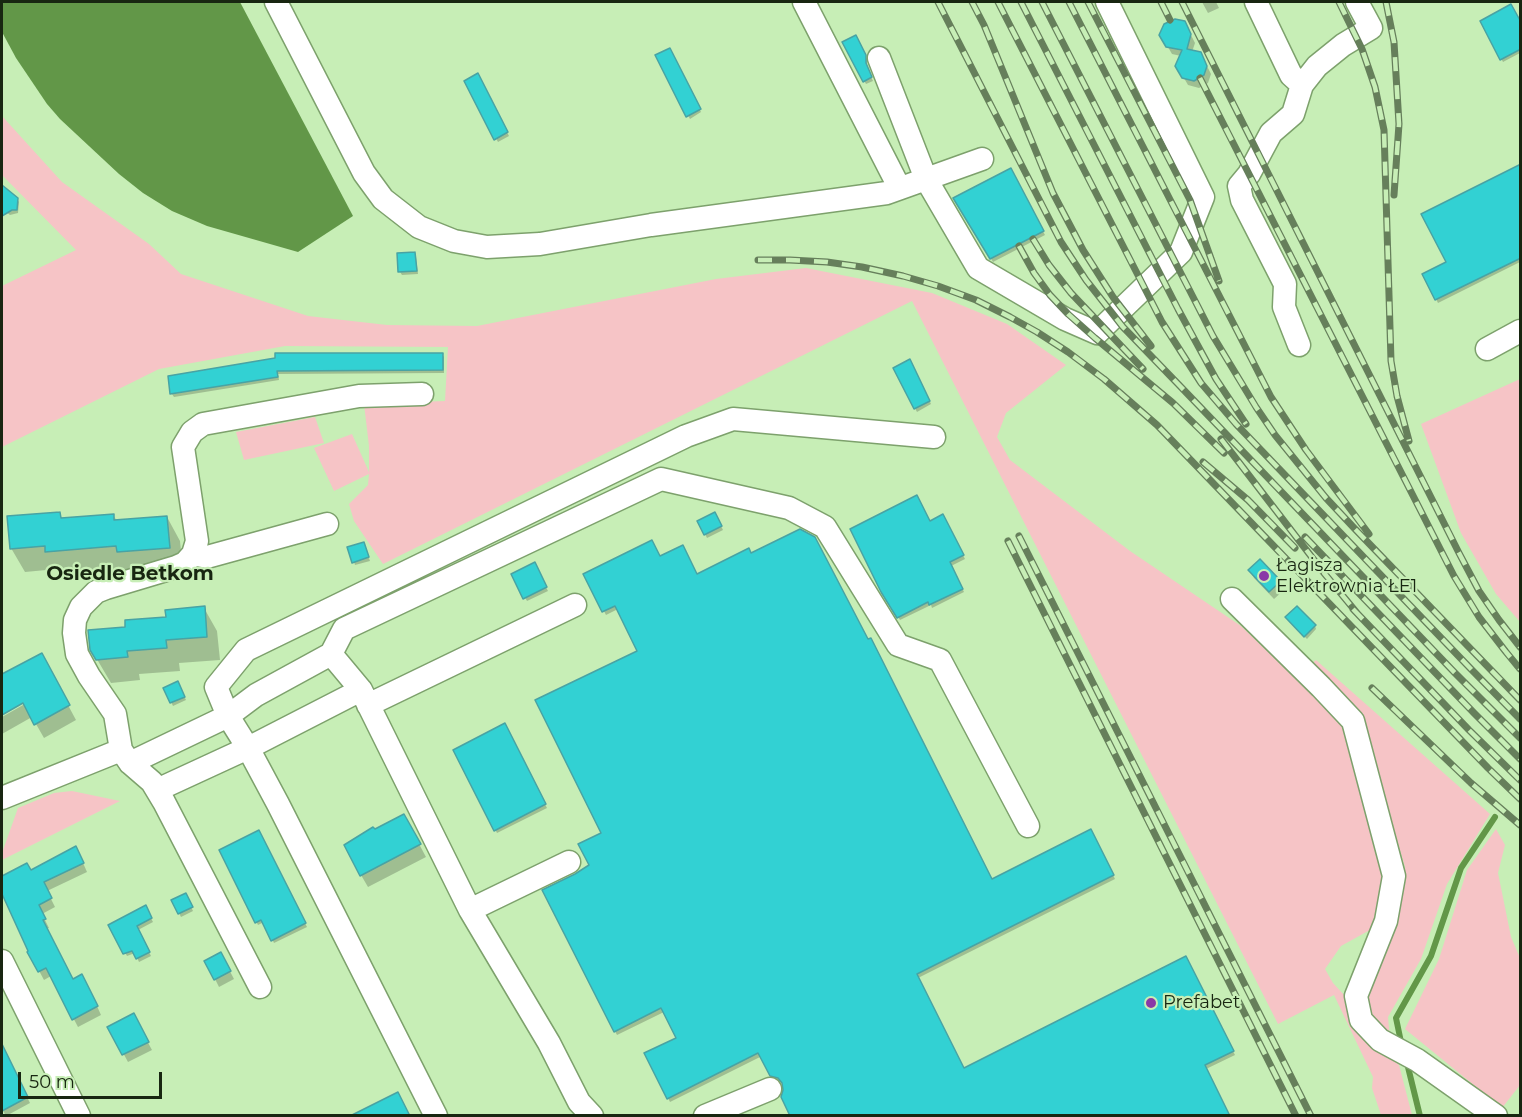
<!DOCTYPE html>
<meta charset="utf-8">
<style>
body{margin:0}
#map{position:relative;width:1522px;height:1117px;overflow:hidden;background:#c7eeb6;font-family:Montserrat,sans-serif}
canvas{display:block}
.frame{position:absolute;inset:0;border:3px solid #182611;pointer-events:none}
.scale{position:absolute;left:18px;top:1072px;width:144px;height:27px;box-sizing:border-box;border:3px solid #182611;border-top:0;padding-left:8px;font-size:18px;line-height:21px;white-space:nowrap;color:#182611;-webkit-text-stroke:4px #c7eeb6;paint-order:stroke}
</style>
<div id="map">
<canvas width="1522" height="1117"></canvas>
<div class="frame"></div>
<div class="scale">50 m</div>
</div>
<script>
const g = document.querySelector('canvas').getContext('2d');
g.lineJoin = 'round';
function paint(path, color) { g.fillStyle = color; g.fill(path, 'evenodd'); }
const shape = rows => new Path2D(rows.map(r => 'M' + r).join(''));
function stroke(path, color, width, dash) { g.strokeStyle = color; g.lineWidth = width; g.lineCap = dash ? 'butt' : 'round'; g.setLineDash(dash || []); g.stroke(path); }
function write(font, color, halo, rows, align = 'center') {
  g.font = font + ' Montserrat,sans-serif'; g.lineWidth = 4.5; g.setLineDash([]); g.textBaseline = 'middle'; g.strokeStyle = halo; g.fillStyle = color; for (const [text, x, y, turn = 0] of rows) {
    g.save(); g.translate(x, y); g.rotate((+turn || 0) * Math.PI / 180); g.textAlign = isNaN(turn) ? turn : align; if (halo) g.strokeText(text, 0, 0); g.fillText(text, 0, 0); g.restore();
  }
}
paint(shape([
 [2,116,62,182,149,244,181,274,308,316,387,325,477,326,716,279,806,268,932,293,1007,324,1066,365,1006,413,997,437,1010,460,1130,551,1241,626,1347,727,1384,878,1379,925,1341,946,1325,969,1333,983,1345,996,1352,1012,1370,1042,1399,1065,1412,1115,1381,1115,1372,1088,1373,1077,1334,995,1278,1024,912,301,383,564,354,521,349,504,368,485,369,474,334,491,314,448,352,434,369,472,369,446,364,404,445,401,448,347,285,346,159,369,2,447,2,286,76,250,2,175],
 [1520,379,1520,622,1496,594,1461,533,1421,424],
 [315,417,324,443,244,460,236,432],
 [1316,660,1490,814,1447,884,1421,959,1388,1017,1390,1038,1369,1018,1364,993,1398,920,1405,867,1364,730,1308,667],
 [72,791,120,801,2,860,2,853,18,808,54,793],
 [1496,829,1505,845,1498,873,1511,937,1520,958,1520,1085,1502,1108,1405,1029,1439,959,1467,870]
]), '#f6c4c6');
paint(shape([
 [2,2,240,2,353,216,298,252,207,226,172,211,143,193,119,174,60,119,47,104,16,58,2,32]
]), '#629748');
paint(shape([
 [1202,2,1216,2,1219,8,1208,13],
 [1482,21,1520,25,1520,53,1503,62],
 [1189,31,1195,43,1192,52,1205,62,1211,74,1208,83,1199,88,1188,85,1177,66,1181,56,1172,54,1161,35],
 [855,37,867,59,867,68,873,81,866,84,844,43],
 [669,50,701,112,690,119,657,56],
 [477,75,509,136,498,142,466,82],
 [1520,166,1520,262,1438,303,1424,275,1448,263],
 [1010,170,1045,235,993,262,955,199],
 [7,192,17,199,19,202,18,213,10,215,2,209,2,195],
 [414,253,416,256,418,274,402,275,400,272,398,254],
 [442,354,444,357,444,373,278,374,279,380,174,397,172,394,169,377],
 [910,361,931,404,917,412,895,369],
 [59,513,63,520,113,515,117,521,167,517,180,541,183,571,132,575,128,569,60,575,57,569,25,572,11,548],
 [715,514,723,530,707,538,699,522],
 [943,516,965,559,951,566,964,592,932,608,931,605,900,620,882,591,929,523],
 [365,547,370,561,355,565,354,562],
 [659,558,696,576,991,881,1091,831,1115,879,918,978,964,1069,1186,958,1235,1055,1206,1069,784,1085,781,1082,774,1080,762,1056,670,1102,646,1054,678,1039,664,1012,617,1035,544,891,591,866,603,833,639,652,618,609,606,615,585,574],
 [534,564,548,591,527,601,513,575],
 [1250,571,1280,582,1284,590,1274,599,1254,578],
 [204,608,217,631,220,660,179,663,180,671,139,674,140,680,111,683,91,649,167,618],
 [1289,621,1315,626,1316,629,1307,639],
 [41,655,76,720,44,738,32,717,2,734,2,717,30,701,29,698,2,713,2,676],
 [179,686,186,700,173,706,165,689],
 [504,725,547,808,497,833,455,750],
 [404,816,426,857,368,887,361,875,374,831],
 [259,832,307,927,274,943,264,922,258,925,221,851],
 [80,856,87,872,47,891,55,907,42,914,49,928,46,929,72,980,87,984,101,1015,78,1027,51,976,44,980,29,952,30,952,2,891,2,877,26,865,30,872],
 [185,895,193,911,181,917,179,913],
 [145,907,153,922,138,930,151,956,139,962,135,953,127,956,110,926],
 [221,954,234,979,219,987,215,979],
 [133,1015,152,1050,128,1062,109,1027],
 [2,1047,30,1103,6,1116,2,1109]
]), '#0003');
stroke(shape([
 [1401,1042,1396,1018,1431,956,1461,868,1495,817],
 [1407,1063,1420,1116]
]), '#629748', 6);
const building = shape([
 [1511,4,1521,22,1521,49,1500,60,1480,21,1511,4],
 [1175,19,1185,21,1191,34,1187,49,1201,52,1207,66,1204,75,1194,81,1182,78,1175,66,1182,50,1166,47,1159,35,1164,24,1175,19],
 [856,35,866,55,866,63,872,77,863,82,842,42,856,35],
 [670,48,701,109,686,117,655,55,670,48],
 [478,73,508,132,494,140,464,81,478,73],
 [1521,164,1521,258,1435,300,1422,274,1446,262,1421,214,1521,164],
 [1011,168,1044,231,990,259,953,198,1011,168],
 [2,185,18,198,17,210,12,210,2,216,2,185],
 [415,252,417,271,398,272,397,253,415,252],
 [275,353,443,353,443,370,277,371,278,377,170,394,168,376,275,358,275,353],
 [910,359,930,401,914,409,893,368,910,359],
 [917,495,930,521,943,514,964,555,950,562,963,589,929,605,928,602,897,618,881,592,850,529,917,495],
 [60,512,61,518,114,514,114,520,167,516,170,548,117,552,116,546,45,552,45,546,10,549,7,516,60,512],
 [715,512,722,526,704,535,697,521,715,512],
 [800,529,815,537,868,639,871,638,992,879,1091,829,1114,875,917,974,964,1068,1186,956,1234,1051,1205,1065,1230,1116,790,1116,781,1097,783,1090,782,1083,778,1078,770,1076,758,1053,667,1099,644,1053,676,1038,661,1008,614,1032,542,890,575,874,589,865,578,844,601,833,535,700,637,651,615,606,602,612,583,574,652,540,660,556,683,545,697,574,749,548,751,553,800,529],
 [364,542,369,557,352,563,347,547,364,542],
 [1260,559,1281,581,1269,592,1248,570,1260,559],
 [535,562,547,587,523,599,511,574,535,562],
 [205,606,207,637,166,640,167,648,127,651,128,657,96,660,90,650,88,630,125,627,125,620,166,617,165,610,205,606],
 [1297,606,1316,625,1304,637,1285,617,1297,606],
 [42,653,70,705,34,725,23,703,2,715,2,674,42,653],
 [178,681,185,697,170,703,163,688,178,681],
 [505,723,546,804,494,831,453,750,505,723],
 [404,814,421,844,360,876,344,845,373,827,375,829,404,814],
 [259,830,306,923,271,941,261,920,255,923,219,850,259,830],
 [76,846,84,863,44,882,52,898,39,905,46,919,43,920,73,979,82,974,98,1006,72,1020,46,968,38,972,27,952,28,951,2,894,2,876,27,863,31,870,76,846],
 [186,893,193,907,178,914,171,900,186,893],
 [146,905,152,918,137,926,150,952,136,959,132,951,123,954,108,925,146,905],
 [221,952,231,971,214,980,204,961,221,952],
 [134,1013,149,1042,122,1055,107,1027,134,1013],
 [2,1044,28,1097,2,1111,2,1044],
 [398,1092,410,1116,350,1116,398,1092]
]);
paint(building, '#32d1d3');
stroke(building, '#48a3a4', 1.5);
const minor = shape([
 [276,2,364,173,383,199,419,227,454,241,487,247,540,244,651,225,887,193,982,159],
 [804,2,899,187],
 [1256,2,1291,75,1302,85],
 [879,58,926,179,978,268,1065,319,1097,333,1181,252,1203,197,1107,2],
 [1299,345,1284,307,1285,284,1242,200,1239,186,1249,174,1271,133,1293,114,1302,85,1317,66,1343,45,1371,28,1357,2],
 [1487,349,1520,331],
 [193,554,207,557,327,524],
 [1232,599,1321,687,1353,721,1394,876,1386,921,1356,996,1361,1020,1380,1040,1417,1060,1496,1116],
 [368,705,575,605],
 [121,750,130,763,152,782,164,802,260,987],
 [130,763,228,716,256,695,331,654],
 [157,790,248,748,361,690],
 [2,798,121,750,115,714,89,676,77,654,74,633,75,620,81,607,96,592,106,588,176,567,185,563,193,554,197,541,183,447,192,432,203,424,359,396,422,394],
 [470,910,569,862],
 [2,961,79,1116],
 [436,1116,278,804,248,748,228,716,216,687,246,650,686,436,733,419,934,437],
 [592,1116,579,1102,549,1043,470,910,361,690,331,654,344,629,661,479,789,508,825,527,898,645,940,660,1028,826],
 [705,1116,770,1089]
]);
stroke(minor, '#7da16c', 25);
stroke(minor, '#fff', 22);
const rail = shape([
 [938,2,1061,242,1086,280,1123,327,1180,386,1455,673,1520,738],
 [972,2,984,25,1053,193,1083,250,1113,297,1151,346],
 [998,2,1162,322,1201,383,1236,424,1470,668,1520,719],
 [1021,2,1178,309,1216,379,1246,424],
 [1042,2,1213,336,1256,407,1275,435,1326,498,1355,529,1520,700],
 [1069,2,1271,397,1306,450,1369,534],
 [1088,2,1190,200,1219,281],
 [1161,2,1170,20],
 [1182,2,1459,553,1479,591,1499,620,1520,647],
 [1339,2,1362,49,1375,87,1384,130,1391,361,1397,396,1409,441],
 [1386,2,1394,42,1399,124,1394,195],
 [1200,78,1454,576,1479,617,1506,652,1520,669],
 [1033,239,1049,265,1071,293,1143,369],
 [1019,246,1034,273,1050,295,1068,314,1095,338,1173,403,1224,453],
 [758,260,790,260,827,262,862,267,903,276,938,286,976,300,1010,317,1037,332,1068,352,1104,379,1157,425,1488,768,1520,799],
 [1221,439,1324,573,1357,613],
 [1203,462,1248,500,1295,548],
 [1019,536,1311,1116],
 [1305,537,1474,713,1520,759],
 [1008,541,1296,1116],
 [1353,609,1469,730,1520,780],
 [1372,688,1471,783,1520,825]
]);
stroke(rail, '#667f5b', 7);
stroke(rail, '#c7eeb6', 4.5, [14]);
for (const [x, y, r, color] of [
 [1264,576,6,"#8a38a7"],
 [1151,1003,6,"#8a38a7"]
]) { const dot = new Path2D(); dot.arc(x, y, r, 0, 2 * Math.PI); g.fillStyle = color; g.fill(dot); stroke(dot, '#c7eeb6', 2); }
write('18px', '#182611', '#c7eeb6', [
 ["Łagisza",1276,566],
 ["Elektrownia ŁE1",1276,587],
 ["Prefabet",1163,1003]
], 'left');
write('bold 20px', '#182611', '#c7eeb6', [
 ["Osiedle Betkom",130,574]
]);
</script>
